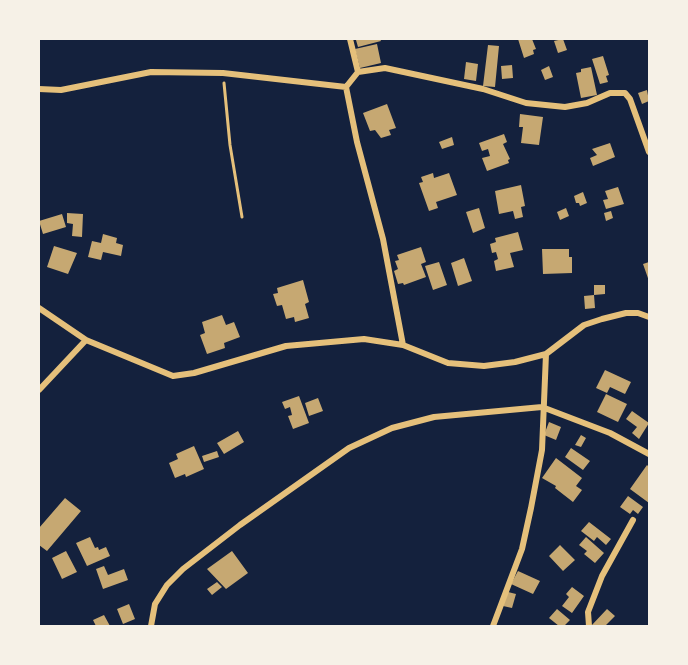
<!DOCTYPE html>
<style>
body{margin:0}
#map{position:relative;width:688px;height:665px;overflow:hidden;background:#14213d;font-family:"Crimson Pro",serif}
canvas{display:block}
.frame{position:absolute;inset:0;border:40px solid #f6f1e7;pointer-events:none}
</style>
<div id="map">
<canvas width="688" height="665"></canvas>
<div class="frame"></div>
</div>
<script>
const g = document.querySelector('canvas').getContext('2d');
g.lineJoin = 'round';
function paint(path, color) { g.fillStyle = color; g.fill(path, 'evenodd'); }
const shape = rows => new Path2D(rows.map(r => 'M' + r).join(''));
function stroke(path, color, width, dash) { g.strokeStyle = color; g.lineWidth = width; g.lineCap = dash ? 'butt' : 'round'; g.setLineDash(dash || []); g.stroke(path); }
paint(shape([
 [358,39,380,39,381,41,358,47,356,40],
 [518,39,532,39,536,49,533,50,534,54,524,58],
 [563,39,567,50,558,53,554,41],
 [377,44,381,63,360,68,355,49],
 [488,45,499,46,495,87,483,86],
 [603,56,609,75,606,76,608,82,600,84,592,59],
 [466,62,478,64,476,81,464,79],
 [512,65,513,78,502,79,501,66],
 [549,66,553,77,545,80,541,70],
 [591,67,597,95,581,98,576,73,581,72,581,69],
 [647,90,649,101,642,104,638,93],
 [387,104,396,128,389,130,391,135,381,138,375,130,370,131,363,113],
 [520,114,543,117,539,145,521,143,523,127,519,127],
 [504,134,507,142,503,144,510,159,508,160,509,163,487,171,482,158,490,156,488,149,482,151,479,143],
 [452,137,454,145,442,149,439,142],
 [610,143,615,157,593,166,590,158,597,155,592,149],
 [433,173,434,178,449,173,457,195,436,202,438,208,429,211,419,183,423,182,421,177],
 [521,185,525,206,521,207,523,217,515,219,513,211,499,214,495,191],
 [618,187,624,204,606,209,603,200,608,199,605,191],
 [583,192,587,203,580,206,579,203,576,203,574,196],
 [479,208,485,228,473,233,466,212],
 [566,208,569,216,560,220,557,212],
 [611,211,613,218,606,221,604,213],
 [67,213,83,214,82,237,72,236,73,224,67,223],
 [62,214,66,227,43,234,39,221],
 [518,232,523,250,510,253,514,267,496,271,494,261,498,259,496,252,492,253,490,244,496,242,495,238],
 [103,234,117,238,116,243,123,245,121,256,103,252,101,260,88,257,92,241,101,243],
 [54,246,77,253,68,274,47,267],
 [421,247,426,262,421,264,426,277,404,285,403,283,398,284,394,271,398,269,395,261,399,260,397,255],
 [542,249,569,249,569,257,572,257,572,273,543,274],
 [464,258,472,281,458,286,451,263],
 [439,262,447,285,433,290,425,266],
 [649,262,649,281,643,264],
 [303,280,309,302,305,304,309,318,295,322,294,317,286,319,282,305,277,306,273,294,278,293,277,288],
 [594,285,605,285,605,294,594,295],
 [594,295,595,308,585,309,584,296],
 [222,315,226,325,234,322,240,337,224,343,225,348,207,354,200,335,205,333,202,322],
 [605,370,631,382,625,394,610,387,607,393,596,388],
 [606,394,627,404,618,422,597,412],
 [299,396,309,423,293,429,288,416,292,415,290,407,285,409,282,402],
 [318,398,323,411,309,416,305,403],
 [632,411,649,423,639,439,632,433,637,427,626,419],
 [549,422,561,427,556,440,544,435],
 [238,431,244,442,224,454,217,443],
 [581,435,586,438,581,447,575,445],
 [194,446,204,469,186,477,185,474,175,478,169,463,178,459,176,454],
 [571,448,590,461,583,470,565,457],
 [217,451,219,457,204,462,202,456],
 [556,458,582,478,576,486,582,490,573,502,555,488,556,486,542,478],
 [647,465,649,467,649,503,630,489],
 [628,496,643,507,638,514,633,510,630,514,620,507],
 [65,498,81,511,47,551,39,545,39,528],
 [589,522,611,539,606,545,597,537,594,541,581,531],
 [90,537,95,548,98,547,99,550,106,547,110,556,87,566,76,543],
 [586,537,604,553,595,563,584,554,587,551,579,545],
 [560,545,575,560,563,571,549,556],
 [66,551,77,572,62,579,52,558],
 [232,551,248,573,226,589,207,569],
 [104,566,108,575,124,569,128,580,103,589,96,569],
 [518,571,540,581,533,594,511,584],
 [217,582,222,587,212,595,207,589],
 [572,587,584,596,572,613,562,606,569,597,566,594],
 [508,592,516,594,512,608,503,606],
 [129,604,135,619,123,624,117,609],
 [557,609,570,620,564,626,559,626,549,618],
 [607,609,615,616,605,626,591,626],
 [104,615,110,626,96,626,93,620]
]), '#c6a872');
stroke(shape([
 [224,83,230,145,242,217]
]), '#e5c07b', 3);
stroke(shape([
 [350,39,358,72],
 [346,87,358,72,385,68,483,89,526,103,565,107,587,103,610,93,625,93,630,99,649,152],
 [39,89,61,90,151,72,223,73,346,87,357,142,383,239,403,345],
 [39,308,86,340,173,376,194,373,286,346,364,339,403,345,448,363,484,366,515,362,546,354,584,325,602,319,626,313,638,313,649,317],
 [39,390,86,340],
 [151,626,155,604,167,585,183,569,240,525,349,448,392,428,434,417,542,407,610,433,649,454],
 [493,626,522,549,531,508,542,450,546,354],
 [589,626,588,612,602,576,633,520]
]), '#e5c07b', 6);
</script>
